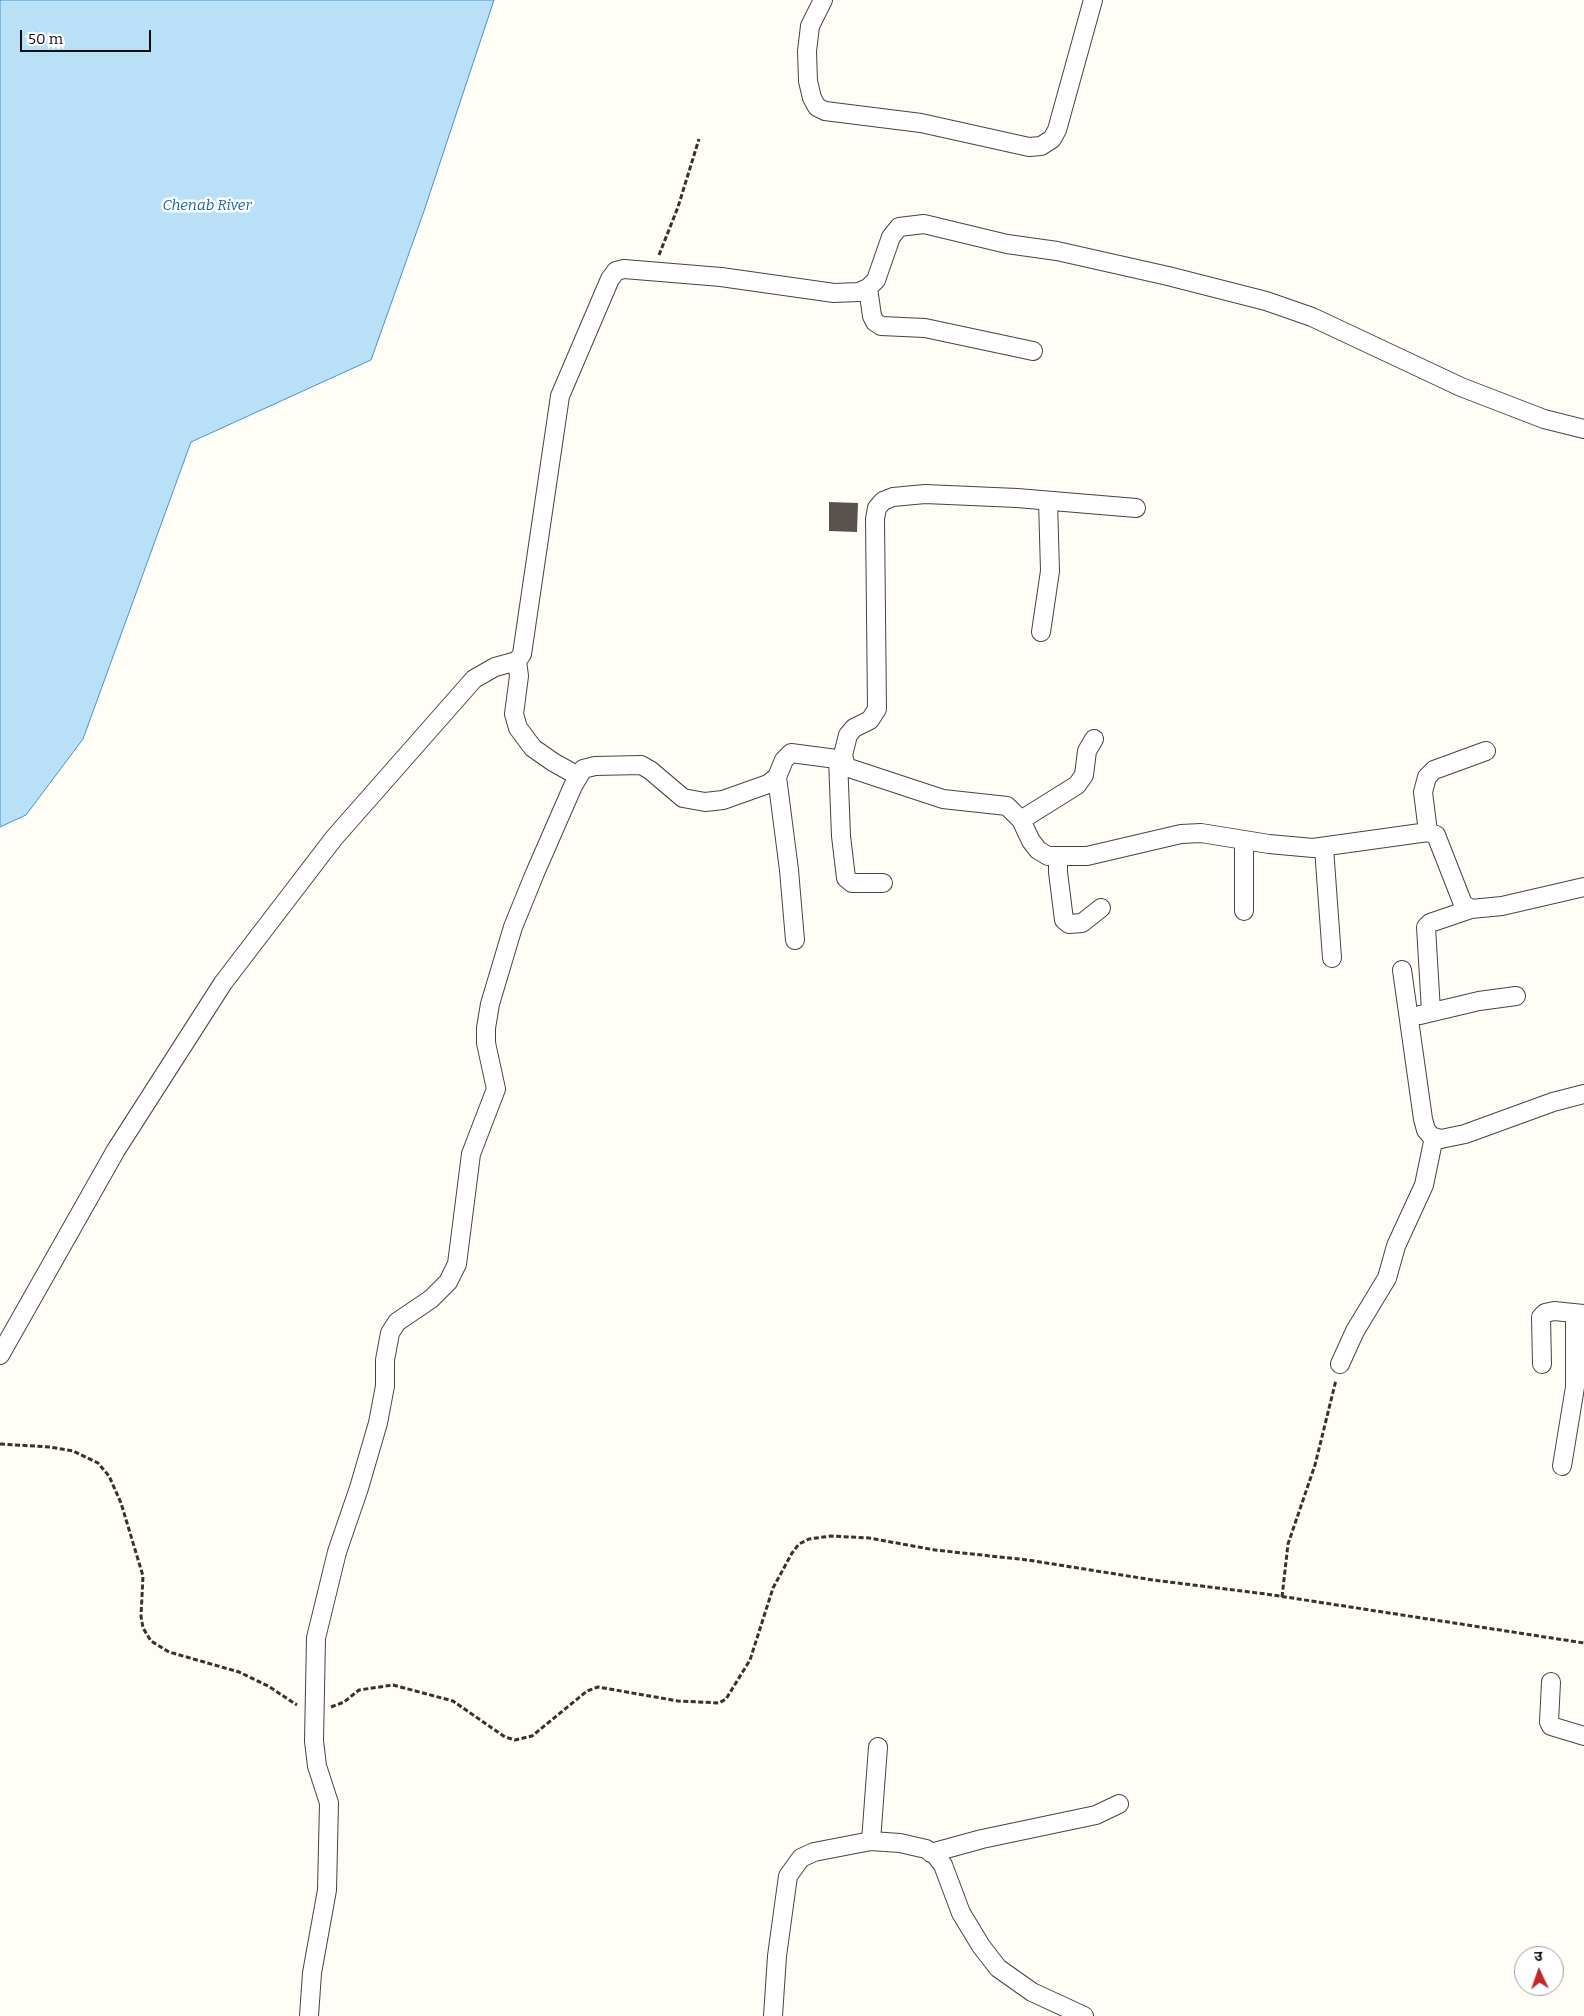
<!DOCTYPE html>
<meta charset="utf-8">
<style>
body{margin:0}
#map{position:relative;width:1584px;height:2016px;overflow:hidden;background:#fffdf5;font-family:Bitter,"Noto Sans Devanagari",serif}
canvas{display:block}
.north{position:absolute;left:1514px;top:1946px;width:50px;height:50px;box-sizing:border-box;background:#fff;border:1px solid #a0a0a0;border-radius:50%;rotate:357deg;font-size:14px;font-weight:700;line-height:20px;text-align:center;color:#111}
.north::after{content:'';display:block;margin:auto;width:18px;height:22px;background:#c4262e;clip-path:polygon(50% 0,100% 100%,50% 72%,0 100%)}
.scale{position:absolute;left:20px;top:30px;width:131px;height:22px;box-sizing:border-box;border:2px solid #111;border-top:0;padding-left:6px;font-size:15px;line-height:18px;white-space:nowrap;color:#111;-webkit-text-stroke:4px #fff;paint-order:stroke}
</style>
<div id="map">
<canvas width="1584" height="2016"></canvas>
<div class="north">उ</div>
<div class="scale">50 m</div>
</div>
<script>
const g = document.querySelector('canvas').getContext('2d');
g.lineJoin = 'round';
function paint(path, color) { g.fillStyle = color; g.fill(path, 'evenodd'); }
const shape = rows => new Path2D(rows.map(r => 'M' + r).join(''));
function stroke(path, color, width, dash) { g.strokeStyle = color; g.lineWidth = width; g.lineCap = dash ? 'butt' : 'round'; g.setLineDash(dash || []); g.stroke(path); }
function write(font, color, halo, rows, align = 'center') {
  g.font = font + ' Bitter,serif'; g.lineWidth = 5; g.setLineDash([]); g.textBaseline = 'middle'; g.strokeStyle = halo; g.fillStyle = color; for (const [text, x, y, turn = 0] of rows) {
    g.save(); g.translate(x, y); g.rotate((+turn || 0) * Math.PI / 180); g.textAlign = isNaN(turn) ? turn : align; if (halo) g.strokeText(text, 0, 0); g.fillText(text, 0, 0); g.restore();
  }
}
const water = shape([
 [0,0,494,0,424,211,371,360,191,442,83,739,26,815,0,827,0,0]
]);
paint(water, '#b9e0f7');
stroke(water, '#3f96cf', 1);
paint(shape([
 [829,502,858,503,857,532,829,531]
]), '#5a524d');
const minor = shape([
 [823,0,810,26,807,51,808,81,812,98,817,107,825,111,921,123,1029,147,1041,146,1052,139,1057,130,1093,0],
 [868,288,872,316,875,322,881,326,925,328,1033,351],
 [1136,508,1017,498,925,494,893,497,883,501,877,508,875,519,877,709,870,720,854,728,848,735,843,755,846,767,943,799,1007,806,1021,820,1031,841,1038,850,1048,856,1087,856,1181,834,1201,833,1269,844,1313,848,1428,832,1436,835,1463,904,1471,909,1502,906,1584,887],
 [1041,632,1050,571,1048,501],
 [517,661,519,676,514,714,518,728,533,748,553,762,578,776],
 [838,759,841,836,846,878,852,883,883,883],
 [777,777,789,870,795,940],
 [1021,820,1077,785,1084,775,1087,751,1094,739],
 [1428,832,1423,792,1427,777,1434,770,1486,751],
 [1324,848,1332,958],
 [1058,858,1058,872,1064,920,1069,924,1082,923,1101,908],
 [1244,911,1244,840],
 [1402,970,1423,1119,1426,1130,1431,1136,1441,1139,1465,1134,1553,1102,1584,1094],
 [1431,1011,1426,927,1430,923,1471,909],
 [1420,1015,1479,1001,1516,996],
 [0,1355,116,1150,223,983,334,838,474,679,495,667,517,661,522,654,560,396,610,279,616,271,624,269,721,277,834,293,859,292,868,288,876,280,891,237,899,227,924,224,1007,244,1057,251,1168,276,1266,301,1312,317,1461,387,1544,419,1584,429],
 [1340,1364,1355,1331,1387,1278,1396,1246,1424,1185,1434,1137],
 [1542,1364,1541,1317,1545,1313,1554,1311,1584,1314],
 [1562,1466,1575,1387,1575,1314],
 [1551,1682,1549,1722,1551,1726,1584,1736],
 [871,1841,878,1747],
 [931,1853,982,1839,1096,1815,1119,1804],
 [309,2016,312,1973,327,1890,329,1803,317,1766,314,1741,316,1638,337,1552,359,1488,378,1423,385,1386,385,1360,390,1333,397,1322,431,1299,448,1282,457,1264,471,1154,496,1089,486,1043,486,1028,490,1004,513,927,535,873,573,786,583,769,595,766,641,765,650,770,683,798,705,802,723,800,768,784,777,777,784,760,791,753,844,760],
 [773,2016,777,1956,788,1876,801,1858,814,1852,871,1841,900,1843,926,1849,936,1856,943,1865,961,1913,981,1946,998,1968,1032,1992,1084,2016]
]);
stroke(minor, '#444', 20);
stroke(shape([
 [659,255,678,207,699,139],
 [0,1444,50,1447,73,1451,98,1463,109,1476,121,1503,143,1576,141,1616,143,1628,151,1641,169,1652,239,1672,268,1686,297,1705],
 [1282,1597,1288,1544,1315,1465,1336,1380],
 [331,1707,344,1702,359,1690,393,1685,453,1701,505,1737,515,1740,532,1736,587,1691,598,1687,678,1701,719,1703,726,1699,750,1660,773,1588,792,1553,799,1544,809,1539,831,1536,869,1538,935,1550,1028,1560,1153,1580,1266,1594,1584,1643]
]), '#333', 3, [5, 2.5]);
stroke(minor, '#fff', 18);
write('italic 15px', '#1768a6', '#fff', [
 ["Chenab River",207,206]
]);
</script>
